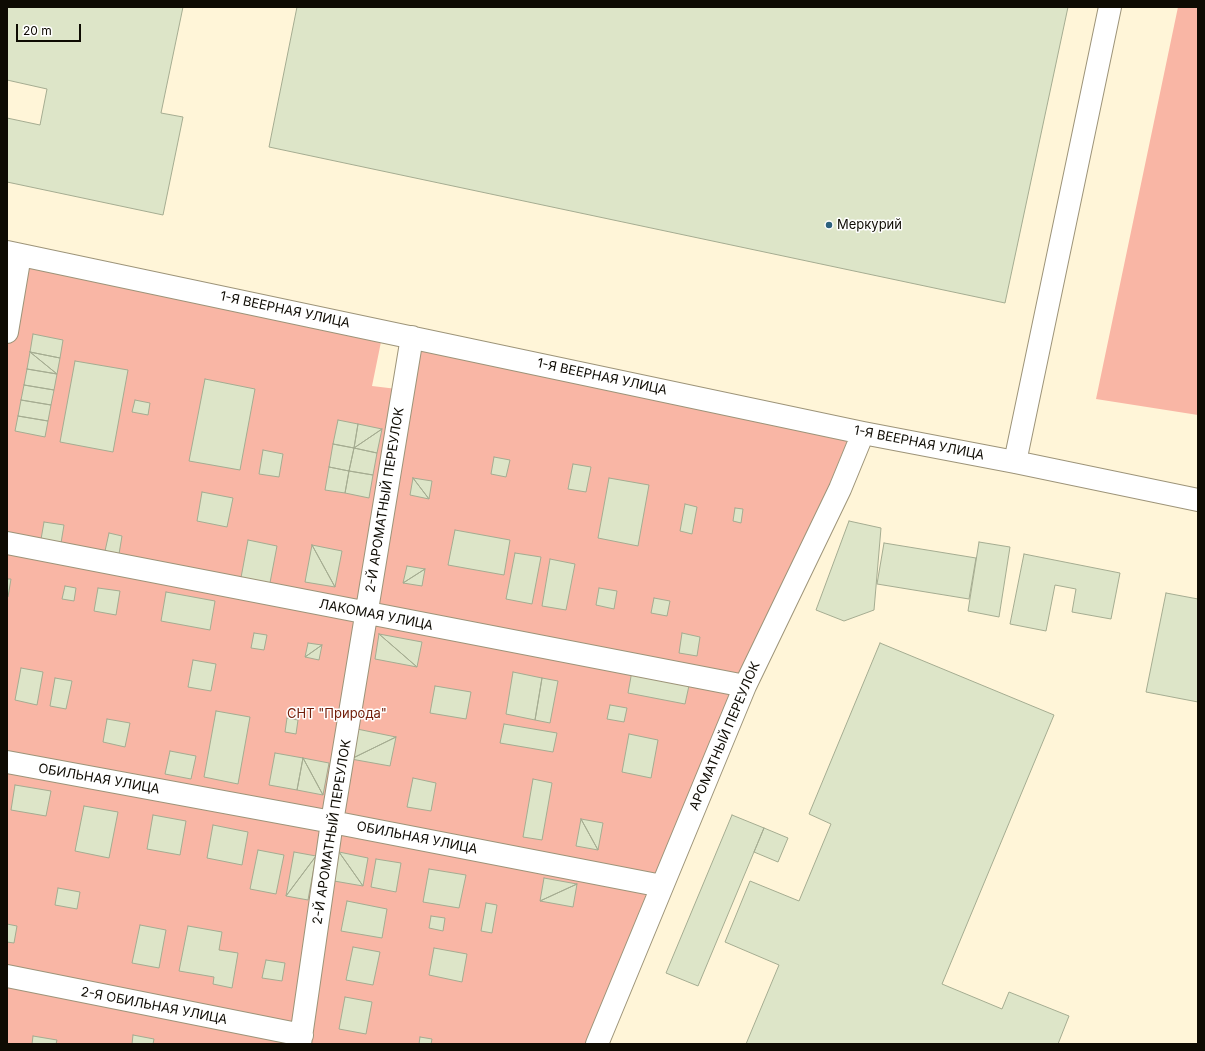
<!DOCTYPE html>
<meta charset="utf-8">
<style>
body{margin:0}
#map{position:relative;width:1205px;height:1051px;overflow:hidden;background:#fff5d8;font-family:Inter,sans-serif}
canvas{display:block}
.frame{position:absolute;inset:0;border:8px solid #0e0b03;pointer-events:none}
.scale{position:absolute;left:16px;top:24px;width:65px;height:18px;box-sizing:border-box;border:2px solid #0e0b03;border-top:0;padding-left:5px;font-size:12px;line-height:14px;white-space:nowrap;color:#0e0b03;-webkit-text-stroke:3px #fff;paint-order:stroke}
</style>
<div id="map">
<canvas width="1205" height="1051"></canvas>
<div class="frame"></div>
<div class="scale">20 m</div>
</div>
<script>
const g = document.querySelector('canvas').getContext('2d');
g.lineJoin = 'round';
function paint(path, color) { g.fillStyle = color; g.fill(path, 'evenodd'); }
const shape = rows => new Path2D(rows.map(r => 'M' + r).join(''));
function stroke(path, color, width, dash) { g.strokeStyle = color; g.lineWidth = width; g.lineCap = dash ? 'butt' : 'round'; g.setLineDash(dash || []); g.stroke(path); }
function write(font, color, halo, rows, align = 'center') {
  g.font = font + ' Inter,sans-serif'; g.lineWidth = 3; g.setLineDash([]); g.textBaseline = 'middle'; g.strokeStyle = halo; g.fillStyle = color; for (const [text, x, y, turn = 0] of rows) {
    g.save(); g.translate(x, y); g.rotate((+turn || 0) * Math.PI / 180); g.textAlign = isNaN(turn) ? turn : align; if (halo) g.strokeText(text, 0, 0); g.fillText(text, 0, 0); g.restore();
  }
}
paint(shape([
 [1178,7,1198,7,1198,415,1096,399],
 [7,258,382,337,372,386,397,389,407,342,848,439,602,1044,7,1044]
]), '#f9b6a5');
const building = shape([
 [7,7,183,7,161,113,183,117,163,215,7,182,7,118,40,125,47,89,7,80,7,7],
 [297,7,1068,7,1005,303,269,147,297,7],
 [33,334,63,340,60,358,30,352,33,334],
 [30,352,57,374,27,369,30,352],
 [30,352,60,358,57,374,30,352],
 [75,361,128,370,113,452,60,442,75,361],
 [27,369,57,374,54,390,24,385,27,369],
 [205,379,255,389,240,470,189,461,205,379],
 [24,385,54,390,51,405,21,400,24,385],
 [21,400,51,405,48,421,18,416,21,400],
 [135,400,150,403,148,415,132,412,135,400],
 [18,416,48,421,45,437,15,431,18,416],
 [338,420,358,424,354,448,333,444,338,420],
 [358,424,382,429,354,448,358,424],
 [382,429,377,453,354,448,382,429],
 [333,444,354,448,349,471,329,467,333,444],
 [354,448,377,453,373,475,349,471,354,448],
 [263,450,283,454,279,477,259,474,263,450],
 [494,457,510,460,506,477,491,474,494,457],
 [573,464,591,467,586,492,568,489,573,464],
 [329,467,349,471,345,493,325,490,329,467],
 [349,471,373,475,369,498,345,493,349,471],
 [413,478,429,499,410,495,413,478],
 [413,478,432,481,429,499,413,478],
 [609,478,649,485,638,546,598,538,609,478],
 [202,492,233,498,227,527,197,521,202,492],
 [685,504,697,507,692,534,680,531,685,504],
 [735,508,743,509,741,523,733,521,735,508],
 [849,521,881,528,874,610,844,621,816,610,849,521],
 [44,522,64,525,60,549,40,545,44,522],
 [455,530,510,540,504,575,448,565,455,530],
 [109,533,122,536,119,554,105,551,109,533],
 [248,540,277,546,269,588,240,583,248,540],
 [979,542,1010,547,999,617,968,611,979,542],
 [884,543,976,558,969,599,877,584,884,543],
 [312,545,342,551,335,587,312,545],
 [312,545,335,587,305,582,312,545],
 [515,553,541,557,532,604,506,599,515,553],
 [1024,554,1120,573,1111,619,1072,612,1076,589,1055,585,1046,631,1010,624,1024,554],
 [550,559,575,564,566,610,542,606,550,559],
 [407,566,425,569,403,583,407,566],
 [425,569,422,586,403,583,425,569],
 [7,579,11,579,8,597,7,596,7,579],
 [65,586,76,588,74,601,62,599,65,586],
 [98,588,120,591,116,615,94,611,98,588],
 [599,588,617,591,614,609,596,605,599,588],
 [166,592,215,601,210,630,161,621,166,592],
 [1166,593,1198,599,1198,702,1146,692,1166,593],
 [654,598,670,601,667,616,651,613,654,598],
 [254,633,267,635,264,650,251,648,254,633],
 [682,633,700,637,697,656,679,653,682,633],
 [379,634,417,667,375,659,379,634],
 [379,634,422,642,417,667,379,634],
 [308,643,322,645,305,657,308,643],
 [880,643,1054,715,942,984,1002,1009,1009,992,1069,1016,1058,1044,746,1044,779,965,725,942,750,881,799,901,831,824,809,814,880,643],
 [322,645,319,660,305,657,322,645],
 [193,660,216,664,211,691,188,687,193,660],
 [21,668,43,672,37,705,15,700,21,668],
 [632,671,690,681,685,704,628,693,632,671],
 [513,672,542,678,535,720,506,714,513,672],
 [55,678,72,681,66,709,50,706,55,678],
 [542,678,558,681,550,723,535,720,542,678],
 [435,686,471,692,466,719,430,713,435,686],
 [610,705,627,708,624,722,607,719,610,705],
 [216,711,250,717,238,784,204,777,216,711],
 [287,718,298,720,296,734,285,732,287,718],
 [107,719,130,723,125,747,103,742,107,719],
 [504,724,557,733,553,752,500,743,504,724],
 [357,729,396,737,351,759,357,729],
 [629,734,658,740,651,778,622,772,629,734],
 [396,737,390,766,351,759,396,737],
 [170,751,196,756,191,779,165,774,170,751],
 [275,753,303,758,297,790,269,785,275,753],
 [303,758,323,795,297,790,303,758],
 [303,758,329,763,323,795,303,758],
 [413,778,436,783,431,811,407,807,413,778],
 [533,779,552,783,542,840,523,837,533,779],
 [15,785,51,791,46,816,11,810,15,785],
 [84,806,118,812,109,858,75,851,84,806],
 [153,815,186,821,180,855,147,849,153,815],
 [732,815,764,828,698,986,666,973,732,815],
 [581,819,598,850,576,846,581,819],
 [581,819,603,823,598,850,581,819],
 [213,825,248,832,242,865,207,858,213,825],
 [764,828,788,838,778,862,754,852,764,828],
 [258,850,284,855,276,894,250,889,258,850],
 [294,852,316,856,286,896,294,852],
 [339,852,363,886,334,881,339,852],
 [339,852,368,858,363,886,339,852],
 [316,856,308,900,286,896,316,856],
 [376,859,401,863,396,892,371,887,376,859],
 [429,869,466,875,459,908,423,902,429,869],
 [544,878,577,884,540,901,544,878],
 [577,884,573,907,540,901,577,884],
 [58,888,80,892,77,909,55,905,58,888],
 [347,901,387,909,382,938,341,931,347,901],
 [486,903,497,905,492,933,481,931,486,903],
 [431,916,445,918,443,931,429,928,431,916],
 [7,924,17,926,14,943,7,942,7,924],
 [140,925,166,930,159,968,132,963,140,925],
 [188,926,222,932,219,950,238,953,232,988,213,984,214,977,179,971,188,926],
 [353,947,380,952,373,985,346,980,353,947],
 [434,948,467,954,462,982,429,975,434,948],
 [266,960,285,963,282,981,262,978,266,960],
 [345,997,372,1002,366,1034,339,1029,345,997],
 [133,1035,154,1039,153,1044,132,1044,133,1035],
 [33,1036,57,1040,56,1044,32,1044,33,1036],
 [420,1037,432,1039,431,1044,419,1044,420,1037]
]);
paint(building, '#dde5c8');
stroke(building, '#a5ac91', 1);
const minor = shape([
 [7,252,863,433,1015,462,1198,500],
 [7,332,20,255],
 [1015,462,1110,7],
 [7,543,745,686],
 [7,762,332,822,662,886],
 [7,976,302,1035],
 [300,1044,332,822,412,337],
 [597,1044,745,686,840,489,863,433]
]);
stroke(minor, '#9d9479', 24);
stroke(minor, '#fff', 22);
for (const [x, y, r, color] of [
 [829,225,4,"#2c617d"]
]) { const dot = new Path2D(); dot.arc(x, y, r, 0, 2 * Math.PI); g.fillStyle = color; g.fill(dot); stroke(dot, '#fff', 1.5); }
write('13px', '#0e0b03', '#fff', [
 ["Меркурий",837,225]
], 'left');
write('13px', '#0e0b03', '#fff', [
 ["1-Я ВЕЕРНАЯ УЛИЦА",285,310,12],
 ["1-Я ВЕЕРНАЯ УЛИЦА",602,377,12],
 ["1-Я ВЕЕРНАЯ УЛИЦА",919,443,11],
 ["2-Й АРОМАТНЫЙ ПЕРЕУЛОК",385,500,-81],
 ["ЛАКОМАЯ УЛИЦА",376,615,11],
 ["АРОМАТНЫЙ ПЕРЕУЛОК",725,736,-67],
 ["ОБИЛЬНАЯ УЛИЦА",99,779,10],
 ["2-Й АРОМАТНЫЙ ПЕРЕУЛОК",332,832,-81],
 ["ОБИЛЬНАЯ УЛИЦА",417,838,11],
 ["2-Я ОБИЛЬНАЯ УЛИЦА",154,1006,11]
]);
write('13px', '#73200c', '#fff', [
 ["СНТ \"Природа\"",337,714]
]);
</script>
